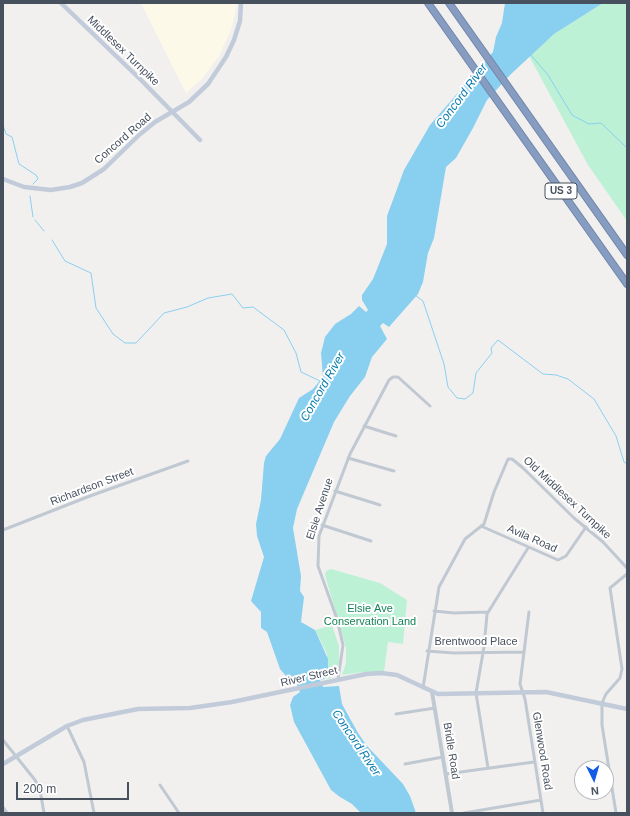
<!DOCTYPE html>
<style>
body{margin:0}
#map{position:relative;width:630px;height:816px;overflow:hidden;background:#f2f0ef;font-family:Helvetica,sans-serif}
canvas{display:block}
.frame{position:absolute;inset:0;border:4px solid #47515e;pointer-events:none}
.north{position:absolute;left:574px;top:760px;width:40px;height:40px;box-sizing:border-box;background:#fff;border:1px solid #b5b9bf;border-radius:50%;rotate:175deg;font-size:11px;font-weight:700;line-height:16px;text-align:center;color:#47515e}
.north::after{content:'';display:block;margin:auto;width:14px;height:18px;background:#135be8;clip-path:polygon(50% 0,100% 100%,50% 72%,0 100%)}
.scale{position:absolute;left:16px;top:782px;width:113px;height:18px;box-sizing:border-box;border:2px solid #47515e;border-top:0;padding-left:5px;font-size:12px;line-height:14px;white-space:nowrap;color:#47515e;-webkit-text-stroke:3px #fff;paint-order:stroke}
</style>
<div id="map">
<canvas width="630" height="816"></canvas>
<div class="frame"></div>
<div class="north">N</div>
<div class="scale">200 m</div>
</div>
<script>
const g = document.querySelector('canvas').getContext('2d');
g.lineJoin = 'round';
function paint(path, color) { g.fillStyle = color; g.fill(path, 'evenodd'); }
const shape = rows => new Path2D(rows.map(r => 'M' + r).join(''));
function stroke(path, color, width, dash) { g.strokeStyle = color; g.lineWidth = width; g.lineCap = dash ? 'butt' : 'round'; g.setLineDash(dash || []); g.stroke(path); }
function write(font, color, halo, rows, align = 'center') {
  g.font = font + ' Helvetica,sans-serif'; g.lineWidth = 4; g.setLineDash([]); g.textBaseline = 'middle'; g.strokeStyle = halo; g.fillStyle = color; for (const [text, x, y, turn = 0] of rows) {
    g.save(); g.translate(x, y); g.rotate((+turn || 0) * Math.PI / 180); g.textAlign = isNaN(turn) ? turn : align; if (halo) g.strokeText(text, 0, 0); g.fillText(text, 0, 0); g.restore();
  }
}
paint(shape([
 [141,3,237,3,232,27,219,56,202,79,186,93]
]), '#fdf9e9');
paint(shape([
 [603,3,627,3,627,221,588,165,529,56,554,34],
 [331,569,380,583,407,600,403,644,388,642,384,672,363,672,342,675,346,663,346,648,325,575,326,571],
 [332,625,339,646,339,663,331,678,324,679,328,675,327,654,315,630]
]), '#bdf1d6');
paint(shape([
 [505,3,603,3,554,34,510,75,487,100,473,128,456,158,446,167,434,238,428,253,423,282,418,294,389,327,383,323,380,326,387,339,372,357,365,377,350,396,334,422,297,509,293,528,301,576,300,591,304,597,301,622,315,630,328,659,328,675,324,679,320,680,323,687,339,686,342,704,358,733,367,746,403,784,410,796,416,813,361,813,352,804,340,797,331,790,294,722,290,705,293,697,300,692,296,682,288,684,282,680,286,676,280,669,267,632,261,628,261,612,251,601,264,557,257,536,256,524,261,500,264,463,266,456,280,439,299,398,313,389,323,377,321,353,325,337,335,324,351,314,359,306,366,312,368,310,362,300,362,295,373,279,387,244,387,216,404,170,430,125,493,52,496,37,502,23]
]), '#89cfef');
stroke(shape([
 [530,54,548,75,572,115,589,124,601,123,627,148],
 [3,125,6,134,12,137,19,164,36,175,38,179,33,184],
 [30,196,33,217],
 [35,220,44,231],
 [52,240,65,261,91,273,96,308,113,334,125,343,136,343,164,313,187,307,208,298,232,294,243,308,253,307,284,330,296,353,301,372,320,381],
 [415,295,423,301,444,364,448,387,457,398,465,399,473,393,476,373,492,353,491,348,498,340,543,374,556,375,568,379,594,399,616,436,624,462,627,464]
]), '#89cfef', 1);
const motorway = shape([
 [428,3,627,284],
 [449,3,627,255]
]);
stroke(motorway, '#7187ac', 8);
stroke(shape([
 [364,426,396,436],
 [348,458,394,471],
 [335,491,380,505],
 [322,525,371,541],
 [481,526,558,560,566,556,586,527],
 [3,530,90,496,188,461],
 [434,611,454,613,488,612],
 [529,612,520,684,525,699,543,813],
 [427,651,454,653,524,652],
 [338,679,343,645,337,619,318,566,319,536,350,454,389,380,393,377,398,377,430,406],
 [423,688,439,587,465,539,484,524,494,492,508,459,512,459,523,468,574,518,603,542,627,568],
 [396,714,435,708],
 [67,726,84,762,94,813],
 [3,740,35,780,40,790,44,813],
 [405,764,443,757],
 [488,768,476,693,484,647,487,614,528,548],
 [446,774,534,762],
 [160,785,179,813],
 [3,807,7,813],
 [464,813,541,800],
 [616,813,602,725,602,703,606,694,620,678,622,669,610,588,627,574]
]), '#c0c8d2', 3);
stroke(shape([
 [432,692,452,813]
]), '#c0c8d2', 4);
stroke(shape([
 [61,3,141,80,200,140],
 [3,179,24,187,51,190,70,187,82,183,104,169,139,135,155,122,189,102,208,84,226,57,234,40,240,21,241,3],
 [3,764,67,726,83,720,138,709,190,708,232,702,366,674,381,673,397,675,438,694,546,692,627,709]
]), '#c2cbd9', 4.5);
stroke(motorway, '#869cc0', 6);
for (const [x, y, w] of [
 [561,191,32]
]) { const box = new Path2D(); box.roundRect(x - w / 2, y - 8, w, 16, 3); g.fillStyle = '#fff'; g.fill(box); stroke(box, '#47515e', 1); }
write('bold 10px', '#47515e', null, [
 ["US 3",561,191]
]);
write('11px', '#47515e', '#fff', [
 ["Middlesex Turnpike",123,51,44],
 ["Concord Road",123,139,-41],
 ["Richardson Street",92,487,-21],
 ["Old Middlesex Turnpike",567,498,43],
 ["Elsie Avenue",320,509,-72],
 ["Avila Road",532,539,24],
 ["Brentwood Place",476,642],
 ["River Street",309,677,-13],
 ["Bridle Road",451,751,81],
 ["Glenwood Road",542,751,81]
]);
write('11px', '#148256', '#fff', [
 ["Elsie Ave",370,609],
 ["Conservation Land",370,622]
]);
write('italic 12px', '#087cb0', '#fff', [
 ["Concord River",462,96,-53],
 ["Concord River",323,387,-60],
 ["Concord River",356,743,56]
]);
</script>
